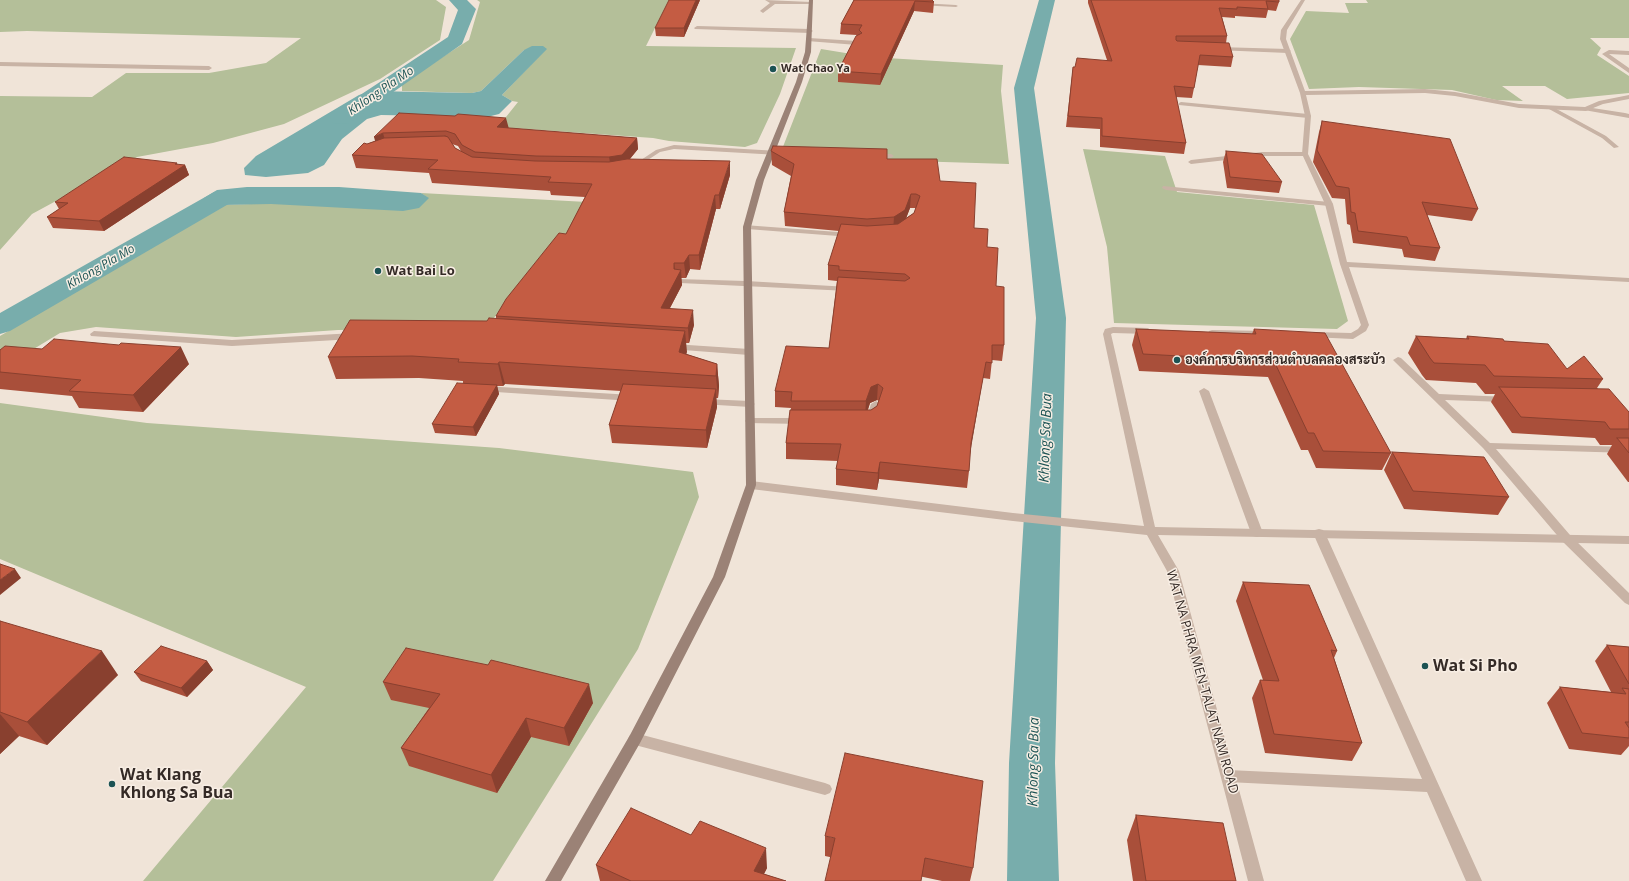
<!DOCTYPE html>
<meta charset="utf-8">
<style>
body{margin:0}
canvas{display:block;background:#f0e4d8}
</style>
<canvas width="1629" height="881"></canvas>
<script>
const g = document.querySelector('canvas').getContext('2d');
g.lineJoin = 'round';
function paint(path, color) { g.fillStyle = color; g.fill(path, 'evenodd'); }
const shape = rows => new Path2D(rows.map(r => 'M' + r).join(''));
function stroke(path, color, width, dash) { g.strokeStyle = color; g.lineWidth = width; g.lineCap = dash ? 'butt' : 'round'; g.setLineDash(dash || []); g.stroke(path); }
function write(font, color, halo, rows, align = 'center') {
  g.font = font + ' "Open Sans",Sarabun,sans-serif'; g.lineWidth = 3; g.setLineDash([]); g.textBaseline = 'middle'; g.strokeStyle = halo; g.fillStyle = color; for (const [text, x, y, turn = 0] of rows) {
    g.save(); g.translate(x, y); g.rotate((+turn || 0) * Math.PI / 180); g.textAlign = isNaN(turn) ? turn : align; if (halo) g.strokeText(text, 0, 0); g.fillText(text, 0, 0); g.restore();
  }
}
paint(shape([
 [0,0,436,0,446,7,440,40,380,79,284,124,213,143,137,157,32,214,0,250,0,96,92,97,126,73,209,73,266,63,301,38,27,31,0,32],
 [477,0,669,0,646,46,796,48,780,94,757,143,745,147,669,141,653,138,498,127,518,102,512,101,502,95,546,49,524,50,481,91,472,93,402,91,402,83,469,40,480,2],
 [1366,0,1629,0,1629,38,1590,38,1601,48,1597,55,1629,76,1629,93,1567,99,1545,86,1502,86,1523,101,1496,100,1452,90,1359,87,1309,89,1290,39,1306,11,1349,13,1345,3,1368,3],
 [821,49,870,57,1003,65,1001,91,1009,164,779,157],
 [1083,149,1165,156,1177,192,1314,205,1348,321,1337,329,1114,323,1107,247],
 [421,193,587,202,582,218,485,328,338,330,236,337,96,327,60,333,9,364,0,371,0,336,222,205,428,198],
 [0,403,147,423,499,448,693,472,699,497,638,649,493,881,143,881,306,687,0,559]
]), '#b4bf99');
paint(shape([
 [532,46,543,46,547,49,502,95,512,101,499,114,487,117,381,115,367,119,342,139,324,165,308,173,266,177,245,175,244,168,256,156,359,95,372,91,472,93,481,91,524,50],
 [247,187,339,187,421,193,429,198,419,208,403,211,271,204,222,205,204,202,204,198,217,190]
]), '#78adac');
paint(shape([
 [449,0,467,0,476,9,462,44,349,123,341,124,333,123,330,118,333,113,448,37,458,10,449,0],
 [1039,0,1055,0,1034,88,1066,318,1055,763,1059,881,1007,881,1009,763,1036,318,1014,88,1039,0],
 [223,190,232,192,235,197,232,202,10,331,0,334,0,313,214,192,223,190]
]), '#78adac');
paint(shape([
 [765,0,811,2,813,3,811,4,775,4,763,13,760,11,761,10,770,3,765,0],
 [920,3,956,5,958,6,956,7,918,5,920,3],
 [697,26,810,29,813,31,810,33,695,29,694,28,697,26],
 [809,38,857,41,860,43,857,45,807,41,807,39,809,38],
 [1218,47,1288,49,1291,51,1288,53,1216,50,1215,49,1218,47],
 [1181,102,1308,114,1311,116,1308,118,1179,105,1179,103,1181,102],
 [1551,106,1606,136,1619,147,1614,148,1602,138,1549,109,1549,107,1551,106],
 [1586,107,1625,113,1629,114,1629,118,1584,110,1584,108,1586,107],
 [674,145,779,151,782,153,779,155,674,149,660,152,637,167,632,166,656,150,674,145],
 [1262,152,1305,152,1308,154,1305,156,1262,156,1191,164,1188,162,1191,160,1262,152],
 [873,154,891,154,894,156,891,158,871,157,871,155,873,154],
 [1163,186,1329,202,1333,204,1329,206,1166,190,1162,188,1163,186],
 [744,225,851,233,855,235,851,237,747,229,743,227,744,225],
 [677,279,746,281,849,287,853,289,849,291,680,283,677,283,677,279],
 [1398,357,1401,358,1439,394,1508,397,1510,399,1508,401,1505,402,1445,400,1490,443,1629,447,1629,453,1496,449,1570,535,1629,593,1629,605,1625,603,1562,541,1483,448,1395,362,1393,360,1398,357],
 [1204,388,1209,391,1263,533,1261,536,1257,537,1253,536,1251,533,1199,391,1204,388],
 [876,401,881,404,876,420,874,422,868,422,866,420,871,404,876,401],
 [750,418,802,418,807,421,802,424,747,423,745,421,747,419,750,418],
 [1319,529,1323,530,1325,533,1482,881,1466,881,1427,792,1228,782,1223,780,1221,776,1223,772,1228,770,1422,779,1313,533,1315,530,1319,529],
 [635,733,825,783,830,785,832,789,830,793,825,795,635,745,630,743,628,739,630,735,635,733]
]), '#c8b3a5');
paint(shape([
 [1301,0,1305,0,1287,30,1286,39,1305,91,1425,89,1455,92,1519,104,1585,107,1599,101,1629,95,1629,99,1603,104,1586,111,1519,108,1455,96,1425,93,1306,95,1311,116,1308,154,1333,204,1347,262,1629,278,1629,282,1349,267,1369,325,1366,331,1353,339,1311,337,1310,335,1314,332,1351,333,1358,329,1361,325,1340,264,1325,204,1302,154,1305,116,1300,93,1280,39,1281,30,1301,0],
 [1609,50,1629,51,1629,55,1609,54,1629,68,1629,73,1602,54,1609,50],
 [0,62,209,66,212,68,209,70,0,66,0,62],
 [1113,327,1148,328,1152,331,1148,334,1113,333,1111,334,1155,527,1629,536,1629,544,1158,535,1179,571,1264,881,1248,881,1167,571,1147,535,1013,521,751,489,747,488,746,485,747,482,751,481,1013,513,1144,526,1103,334,1105,329,1113,327],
 [1212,330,1266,331,1270,334,1266,337,1209,335,1208,333,1209,331,1212,330],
 [94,331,232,340,354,333,358,336,354,339,232,346,91,336,90,334,94,331],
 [673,344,749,349,753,352,749,355,670,349,669,347,670,345,673,344],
 [484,386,632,395,637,398,632,401,481,391,479,389,481,387,484,386],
 [704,399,750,401,755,404,750,407,701,404,699,402,701,400,704,399]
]), '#c8b3a5');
paint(shape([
 [809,0,813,0,811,52,802,82,764,180,751,227,756,485,725,577,640,743,561,881,545,881,630,735,713,577,746,485,743,227,756,180,796,82,805,52,809,0]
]), '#9b8276');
paint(shape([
 [700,0,684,37,656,36,655,28],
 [854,0,932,0,934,2,933,13,914,11,880,85,838,82,838,71,857,35,840,34,841,24],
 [1088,0,1279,0,1279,2,1276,11,1268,10,1266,18,1235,16,1235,18,1222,17,1227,36,1226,43,1233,57,1231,67,1198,65,1194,88,1192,98,1176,97,1186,143,1184,154,1100,147,1100,129,1066,127,1073,67,1075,67,1107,60,1088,3],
 [399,113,508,128,637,138,638,149,630,159,730,175,720,209,716,209,700,270,690,269,686,278,681,278,682,285,670,308,694,325,689,343,686,343,686,354,717,364,719,386,718,398,716,398,717,407,707,448,612,443,609,425,621,391,505,384,503,386,497,386,499,394,476,436,435,433,432,424,463,383,463,381,419,378,336,379,328,357,496,319,496,316,566,234,585,197,551,195,550,191,432,183,429,173,356,168,352,155,367,144,375,141],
 [452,144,458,146,461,151,455,148],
 [1322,121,1478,209,1472,221,1427,215,1440,248,1435,261,1404,257,1402,249,1353,243,1350,225,1347,224,1345,199,1332,198,1313,162,1319,132],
 [771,151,887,159,940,181,974,228,987,247,996,286,1004,345,1002,361,992,360,990,379,983,378,970,450,969,471,967,488,879,479,877,490,836,485,836,469,838,461,786,459,786,443,791,408,775,407,775,391,829,348,837,281,828,280,828,265,839,231,785,226,784,212,791,176,772,165],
 [910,208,916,208,914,213,906,218],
 [877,400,879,401,877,406,871,410,868,410,870,403],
 [1226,151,1282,182,1279,193,1227,188,1223,162],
 [177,165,185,165,189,175,104,231,53,228,47,217,59,209,55,202],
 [1136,329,1252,334,1254,329,1391,453,1382,470,1316,468,1308,450,1301,450,1268,377,1139,371,1132,345],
 [1416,336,1466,339,1467,336,1504,341,1567,369,1603,379,1597,388,1629,412,1629,482,1628,482,1607,454,1612,445,1600,445,1595,438,1512,433,1491,402,1495,394,1485,394,1476,383,1426,380,1422,375,1408,353],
 [0,350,189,364,143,412,79,408,72,396,0,389],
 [1392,452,1509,497,1498,515,1404,509,1384,470],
 [1243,582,1337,651,1334,658,1362,743,1352,761,1265,753,1252,698,1260,680,1263,680,1236,601],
 [0,621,118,675,47,745,19,736,0,754],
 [1607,645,1629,647,1629,746,1621,755,1569,749,1547,703,1560,687,1611,692,1595,661],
 [207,661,213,670,187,697,141,681,134,672],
 [383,682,593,703,569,746,531,737,497,793,409,766,401,748,429,708,391,700],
 [1136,815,1236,881,1133,881,1127,840],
 [691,835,767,868,764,874,786,881,600,881,596,865],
 [825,836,973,868,970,881,942,881,825,856]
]), '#a94f3a');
paint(shape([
 [696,0,700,0,684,37,684,28],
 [915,1,914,11,880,85,881,74],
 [506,118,509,129,497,127],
 [383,133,386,144,377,148,374,137],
 [637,138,638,149,623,167,611,168,609,157],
 [730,161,730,175,720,209,719,195],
 [177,163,179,169,185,165,189,175,104,231,99,221],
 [911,194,910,208,904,224,893,232,894,217],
 [715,195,716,209,700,270,699,255],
 [689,255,690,269,686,278,684,263],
 [674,263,676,279,681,270,682,285,662,323,661,308,674,269],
 [693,310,694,325,689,343,688,328],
 [685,331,687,352,681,373,679,352],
 [181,347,189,364,143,412,133,395],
 [499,362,505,384,503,386,498,364],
 [986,362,983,378,969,460,971,443],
 [717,364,719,386,718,398,716,376],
 [878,384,877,400,870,403,865,417,866,401,871,387],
 [497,385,499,394,476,436,473,427],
 [716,389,717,407,707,448,706,430],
 [880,462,879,479,877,490,878,473],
 [15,569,21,578,0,595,0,580],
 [102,651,118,675,47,745,27,722],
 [207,661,213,670,187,697,181,688],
 [589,684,593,703,569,746,564,728],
 [0,714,19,736,0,754],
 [526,718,531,737,497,793,491,775],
 [766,848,767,868,760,881,754,871]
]), '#89402f');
const building = shape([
 [669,0,696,0,684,28,655,28,669,0],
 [854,0,932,0,934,2,915,1,881,74,838,71,856,36,862,33,859,30,862,25,841,24,854,0],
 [1091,0,1279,0,1279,2,1266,1,1268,9,1237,7,1237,9,1219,8,1227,36,1176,36,1176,40,1177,41,1229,43,1233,57,1200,55,1194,88,1174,86,1186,143,1102,136,1102,118,1068,116,1073,67,1075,67,1077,58,1112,61,1091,0],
 [399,113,455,116,458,114,506,118,497,127,637,138,622,155,609,157,536,156,475,152,462,145,455,134,446,131,383,133,374,137,399,113],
 [1322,121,1450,139,1478,209,1422,202,1440,248,1410,245,1407,237,1358,231,1355,213,1351,212,1349,188,1336,186,1317,150,1322,121],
 [445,136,448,137,455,148,472,157,535,161,609,162,627,159,730,161,719,195,715,195,699,255,689,255,684,263,674,263,674,269,681,270,661,308,693,310,688,328,496,316,506,299,559,233,566,234,592,184,548,182,551,177,428,169,438,160,352,155,364,143,367,144,384,138,445,136],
 [773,146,887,149,887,159,937,159,940,181,976,183,974,228,988,229,987,247,998,248,996,286,1004,287,1004,345,992,345,992,363,986,362,971,443,969,471,880,462,878,473,836,469,841,444,786,443,790,410,871,410,877,406,883,388,878,384,871,387,866,401,791,401,792,392,775,391,786,346,829,348,838,277,905,281,910,278,905,274,839,270,839,266,828,265,841,224,867,226,898,224,914,213,920,196,916,194,911,194,905,210,894,217,867,219,784,212,794,164,771,151,773,146],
 [1226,151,1262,154,1282,182,1230,177,1226,151],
 [124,157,177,163,175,164,185,165,99,221,47,217,68,203,55,202,124,157],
 [489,318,685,331,679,352,717,364,716,376,499,362,498,364,458,362,459,359,412,356,328,357,350,320,487,321,489,318],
 [1136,329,1256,334,1254,329,1325,333,1391,453,1323,451,1314,433,1308,433,1274,361,1143,354,1136,329],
 [1416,336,1469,339,1467,336,1503,339,1504,341,1548,344,1567,369,1584,356,1603,379,1494,376,1485,365,1434,363,1430,358,1416,336],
 [54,339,119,345,121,343,181,347,133,395,69,391,81,380,0,372,0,350,5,346,42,349,54,339],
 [457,383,497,385,473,427,432,424,457,383],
 [623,384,716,389,706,430,609,425,623,384],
 [1499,387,1609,389,1629,412,1629,429,1610,429,1605,422,1521,417,1499,387],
 [1617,438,1629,438,1629,453,1617,438],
 [1392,452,1484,457,1509,497,1413,491,1392,452],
 [0,564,15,569,0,580,0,564],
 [1243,582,1309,585,1337,651,1331,650,1362,743,1274,734,1260,680,1279,681,1243,582],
 [0,621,102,651,27,722,0,712,0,621],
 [1607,645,1629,647,1629,684,1607,645],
 [161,646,207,661,181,688,134,672,161,646],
 [406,648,488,665,491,660,589,684,564,728,526,718,491,775,401,748,440,694,383,682,406,648],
 [1560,687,1626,694,1622,688,1629,689,1629,722,1625,722,1629,728,1629,738,1582,733,1560,687],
 [845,753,983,781,973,868,925,858,921,881,825,881,835,838,825,836,845,753],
 [631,808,691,835,700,821,766,848,754,871,786,881,631,881,596,865,631,808],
 [1136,815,1223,823,1236,881,1146,881,1136,815]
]);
paint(building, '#c45c43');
stroke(building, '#89402f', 1);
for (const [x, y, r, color] of [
 [773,69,4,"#1c5354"],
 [378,271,4,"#1c5354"],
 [1177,360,4,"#1c5354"],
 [1425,666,4,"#1c5354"],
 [112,784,4,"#1c5354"]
]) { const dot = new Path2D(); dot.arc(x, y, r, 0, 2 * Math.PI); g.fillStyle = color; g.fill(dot); stroke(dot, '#f8eee4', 1.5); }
write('bold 11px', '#342a26', '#f8eee4', [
 ["Wat Chao Ya",781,69]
], 'left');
write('italic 12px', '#1c5354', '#f8eee4', [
 ["Khlong Pla Mo",381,91,-34],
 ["Khlong Pla Mo",101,267,-30]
]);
write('bold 13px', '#342a26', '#f8eee4', [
 ["Wat Bai Lo",386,271],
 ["องค์การบริหารส่วนตำบลคลองสระบัว",1185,360]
], 'left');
write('13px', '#342a26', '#f8eee4', [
 ["WAT NA PHRA MEN-TALAT NAM ROAD",1202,682,74]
]);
write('italic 14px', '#1c5354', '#f8eee4', [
 ["Khlong Sa Bua",1046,438,-88],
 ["Khlong Sa Bua",1034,762,-89]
]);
write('bold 16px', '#342a26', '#f8eee4', [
 ["Wat Si Pho",1433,666],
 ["Wat Klang",120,775],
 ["Khlong Sa Bua",120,793]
], 'left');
</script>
